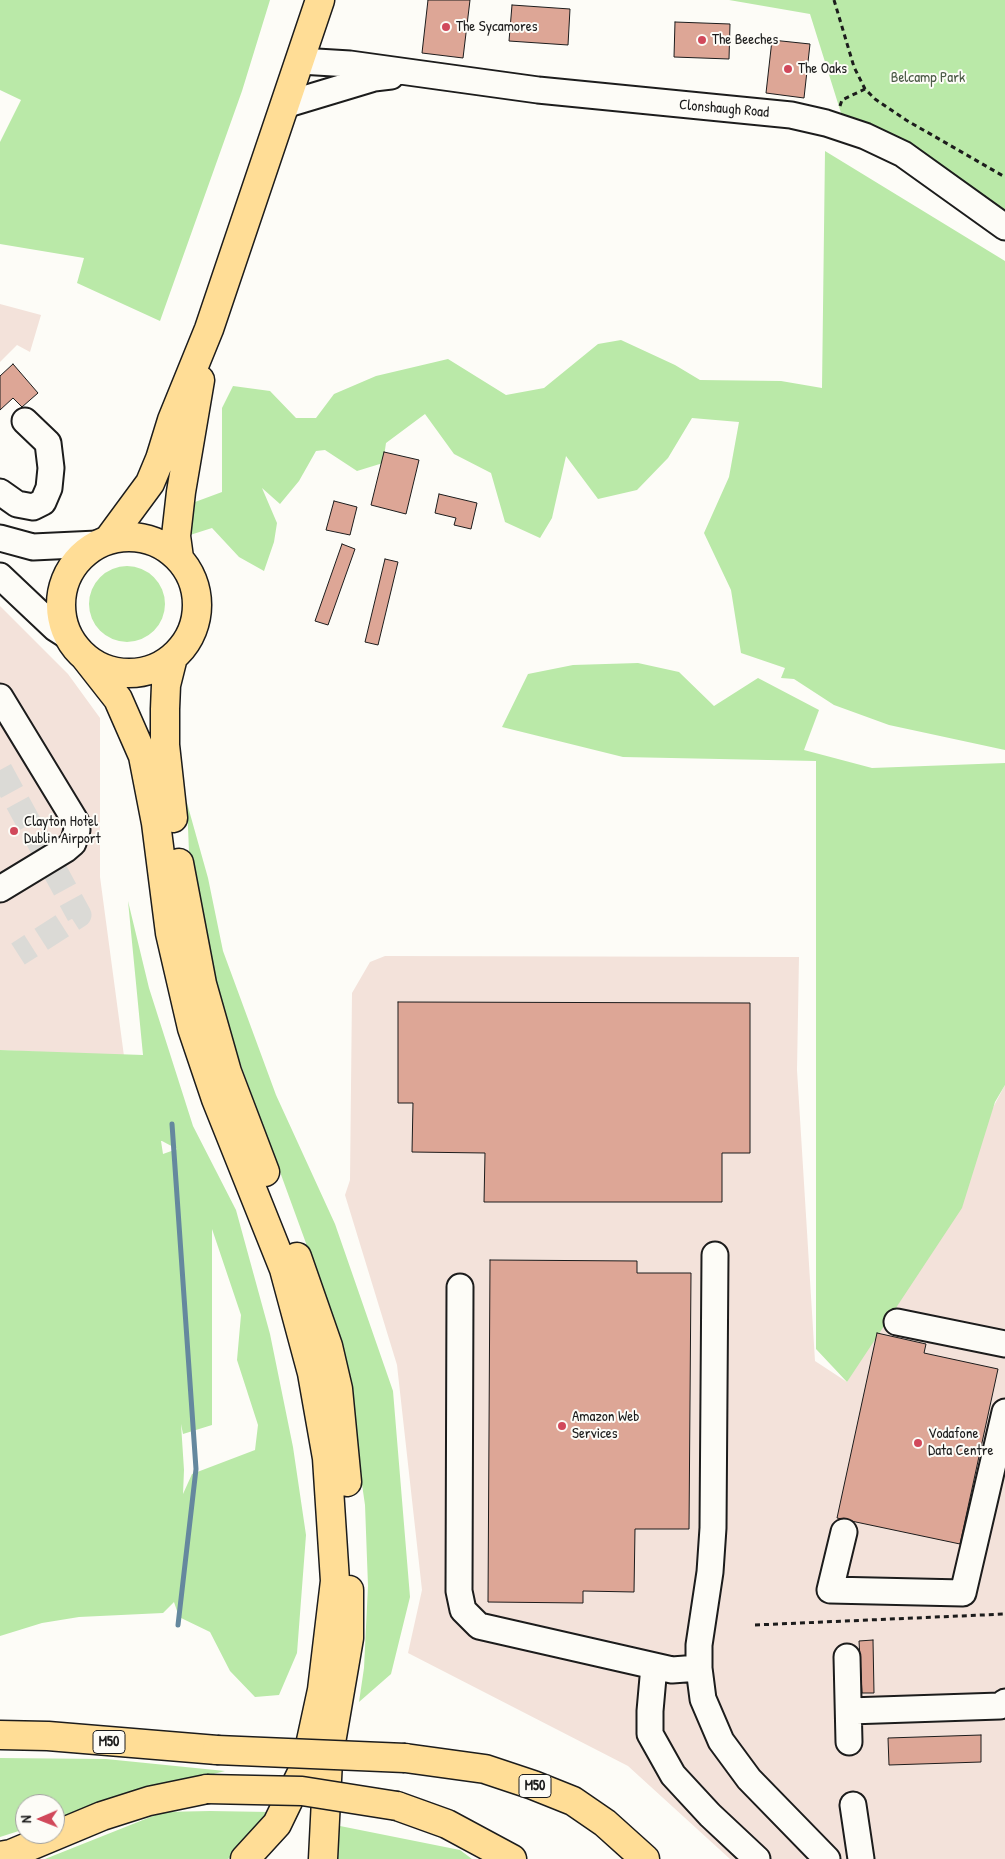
<!DOCTYPE html>
<style>
body{margin:0}
#map{position:relative;width:1005px;height:1859px;overflow:hidden;background:#fdfcf7;font-family:"Patrick Hand",sans-serif}
canvas{display:block}
.north{position:absolute;left:15px;top:1794px;width:50px;height:50px;box-sizing:border-box;background:#fdfcf7;border:1px solid #a3a29f;border-radius:50%;rotate:269deg;font-size:14px;font-weight:700;line-height:20px;text-align:center;color:#1c1c1c}
.north::after{content:'';display:block;margin:auto;width:18px;height:22px;background:#d1495b;clip-path:polygon(50% 0,100% 100%,50% 72%,0 100%)}
</style>
<div id="map">
<canvas width="1005" height="1859"></canvas>
<div class="north">N</div>
</div>
<script>
const g = document.querySelector('canvas').getContext('2d');
g.lineJoin = 'round';
function paint(path, color) { g.fillStyle = color; g.fill(path, 'evenodd'); }
const shape = rows => new Path2D(rows.map(r => 'M' + r).join(''));
function stroke(path, color, width, dash) { g.strokeStyle = color; g.lineWidth = width; g.lineCap = dash ? 'butt' : 'round'; g.setLineDash(dash || []); g.stroke(path); }
function write(font, color, halo, rows, align = 'center') {
  g.font = font + ' "Patrick Hand",sans-serif'; g.lineWidth = 4; g.setLineDash([]); g.textBaseline = 'middle'; g.strokeStyle = halo; g.fillStyle = color; for (const [text, x, y, turn = 0] of rows) {
    g.save(); g.translate(x, y); g.rotate((+turn || 0) * Math.PI / 180); g.textAlign = isNaN(turn) ? turn : align; if (halo) g.strokeText(text, 0, 0); g.fillText(text, 0, 0); g.restore();
  }
}
paint(shape([
 [0,304,41,315,30,352,17,345,0,362],
 [0,606,68,674,100,718,100,877,124,1056,0,1050],
 [385,956,799,957,797,1070,815,1361,847,1382,1005,1085,1005,1859,730,1859,628,1766,408,1653,422,1590,397,1365,345,1195,350,1180,352,993,370,962]
]), '#f3e2da');
paint(shape([
 [0,0,270,0,242,91,160,321,77,283,84,258,0,244,0,142,21,100,0,90],
 [729,0,1005,0,1005,219,841,113,810,14],
 [825,151,1005,261,1005,750,889,725,834,705,794,679,781,678,785,668,741,653,731,590,704,533,729,477,739,422,692,418,668,458,637,490,598,499,566,456,552,518,540,538,505,522,491,473,454,454,425,414,386,443,383,463,357,471,325,450,316,451,299,481,280,504,262,488,277,523,274,542,264,571,239,557,212,528,190,535,195,502,222,492,222,408,233,386,270,391,296,418,316,418,334,394,376,376,448,359,506,395,544,388,598,344,621,340,675,365,700,380,781,381,822,388],
 '89 604a38 38 0 1 1 76 0a38 38 0 1 1-76 0Z',
 [638,663,679,672,714,706,758,678,819,710,804,750,872,768,1005,763,1005,1085,995,1102,962,1208,847,1382,816,1349,816,761,623,757,502,727,528,674,573,665],
 [187,803,208,878,223,951,276,1095,335,1224,393,1391,410,1597,391,1674,359,1702,364,1668,368,1586,365,1505,348,1388,334,1320,233,1043,191,901],
 [128,901,149,988,193,1126,236,1210,270,1334,293,1447,306,1535,297,1653,279,1695,255,1697,230,1671,210,1632,179,1617,174,1602,163,1613,79,1617,42,1623,0,1636,0,1050,143,1055],
 [161,1141,162,1141,177,1149,163,1154],
 [212,1229,241,1315,237,1360,258,1425,255,1450,192,1474,183,1494,184,1470,181,1424,183,1434,212,1425],
 [0,1758,106,1759,225,1771,103,1803,55,1819,55,1804,25,1804,25,1829,0,1837],
 [210,1811,270,1812,247,1843,228,1859,45,1859,163,1812],
 [335,1825,460,1850,472,1859,338,1859]
]), '#bae9a8');
stroke(shape([
 [172,1124,196,1469,178,1625]
]), '#65889e', 5);
const building = shape([
 [428,0,470,0,463,58,422,53,428,0],
 [512,5,570,9,568,45,509,41,512,5],
 [675,22,730,24,729,59,674,57,675,22],
 [772,40,810,44,804,98,766,93,772,40],
 [13,364,38,393,22,407,13,398,0,410,0,376,13,364],
 [384,452,419,460,406,514,371,505,384,452],
 [439,494,477,503,471,529,454,525,456,518,435,513,439,494],
 [334,501,357,507,350,535,326,530,334,501],
 [342,544,355,549,328,625,315,621,342,544],
 [385,559,398,562,378,645,365,642,385,559],
 [398,1002,750,1003,750,1153,722,1153,722,1202,484,1202,485,1153,412,1152,413,1103,398,1103,398,1002],
 [490,1260,637,1261,637,1273,691,1273,689,1529,635,1529,634,1592,583,1591,583,1603,488,1602,490,1260],
 [877,1333,926,1344,924,1353,998,1369,960,1544,837,1518,877,1333],
 [873,1640,874,1693,862,1693,859,1641,873,1640],
 [981,1735,981,1762,889,1765,888,1738,981,1735]
]);
paint(building, '#dda696');
stroke(building, '#1c1c1c', 1);
stroke(shape([
 [0,770,79,915,18,954]
]), '#dbdad6', 25, [25, 12]);
const minor = shape([
 [300,61,350,64,538,90,791,115,826,123,865,136,903,154,1005,227],
 [284,108,291,103,374,78,391,76],
 [0,492,17,504,33,507,43,502,49,488,51,468,48,443,25,421],
 [0,538,33,547,97,544],
 [0,576,55,628,69,637],
 [0,697,76,822,77,830,73,843,66,849,0,889],
 [460,1287,459,1591,463,1610,479,1626,672,1670,699,1668,699,1645,710,1572,713,1528,715,1255],
 [897,1322,1005,1344],
 [844,1532,830,1590,963,1593,1005,1412],
 [847,1657,849,1742],
 [654,1666,650,1711,650,1734,673,1775,710,1815,757,1859],
 [699,1668,703,1699,721,1741,749,1779,827,1859],
 [849,1711,1000,1706,1005,1702],
 [853,1805,861,1859]
]);
const major = shape([
 '61 605a68 68 0 1 1 136 0a68 68 0 1 1-136 0Z',
 [108,540,150,483,160,459,172,420,209,329,320,0],
 [179,558,176,536,181,492,200,380],
 [85,657,118,699,143,756,156,823,170,933,192,1028,216,1099,284,1269,312,1373,327,1458,335,1581,322,1690,306,1764,277,1824,245,1859],
 [173,657,166,685,165,709,165,745,173,818],
 [179,863,202,984,227,1072,265,1172],
 [297,1257,328,1346,338,1389,347,1482],
 [323,1859,328,1760,349,1638,349,1590]
]);
const highway = shape([
 [0,1735,48,1736,217,1750],
 [405,1758,485,1769,533,1785,573,1801,605,1823,645,1859],
 [397,1806,447,1824,512,1859],
 [0,1856,11,1854,102,1816,149,1801,207,1789]
]);
stroke(minor, '#1c1c1c', 29);
stroke(major, '#1c1c1c', 31);
stroke(highway, '#1c1c1c', 31);
stroke(shape([
 [834,0,854,67,865,89,875,99,906,120,1005,177],
 [840,106,842,100,865,89],
 [755,1625,1005,1614]
]), '#1c1c1c', 3, [5, 4]);
stroke(minor, '#fdfcf7', 25);
stroke(major, '#ffdd96', 28);
stroke(highway, '#ffdd96', 28);
const highwayBridge = shape([
 [217,1750,405,1758],
 [207,1789,302,1791,397,1806]
]);
stroke(highwayBridge, '#1c1c1c', 31, []);
stroke(highwayBridge, '#ffdd96', 28);
for (const [x, y, r, color] of [
 [446,27,5,"#d1495b"],
 [702,40,5,"#d1495b"],
 [788,69,5,"#d1495b"],
 [14,831,5,"#d1495b"],
 [562,1426,5,"#d1495b"],
 [918,1443,5,"#d1495b"]
]) { const dot = new Path2D(); dot.arc(x, y, r, 0, 2 * Math.PI); g.fillStyle = color; g.fill(dot); stroke(dot, '#fdfcf7', 2); }
for (const [x, y, w] of [
 [109,1742,32],
 [535,1786,32]
]) { const box = new Path2D(); box.roundRect(x - w / 2, y - 11.5, w, 23, 4); g.fillStyle = '#fdfcf7'; g.fill(box); stroke(box, '#1c1c1c', 1); }
write('bold 14px', '#1c1c1c', null, [
 ["M50",109,1742],
 ["M50",535,1786]
]);
write('15px', '#1c1c1c', '#fdfcf7', [
 ["The Sycamores",456,27],
 ["The Beeches",712,40],
 ["The Oaks",798,69],
 ["Clayton Hotel",24,822],
 ["Dublin Airport",24,839],
 ["Amazon Web",572,1417],
 ["Services",572,1434],
 ["Vodafone",928,1434],
 ["Data Centre",928,1451]
], 'left');
write('15px', '#4b5a46', '#fdfcf7', [
 ["Belcamp Park",928,78]
]);
write('15px', '#1c1c1c', '#fdfcf7', [
 ["Clonshaugh Road",724,109,5]
]);
</script>
